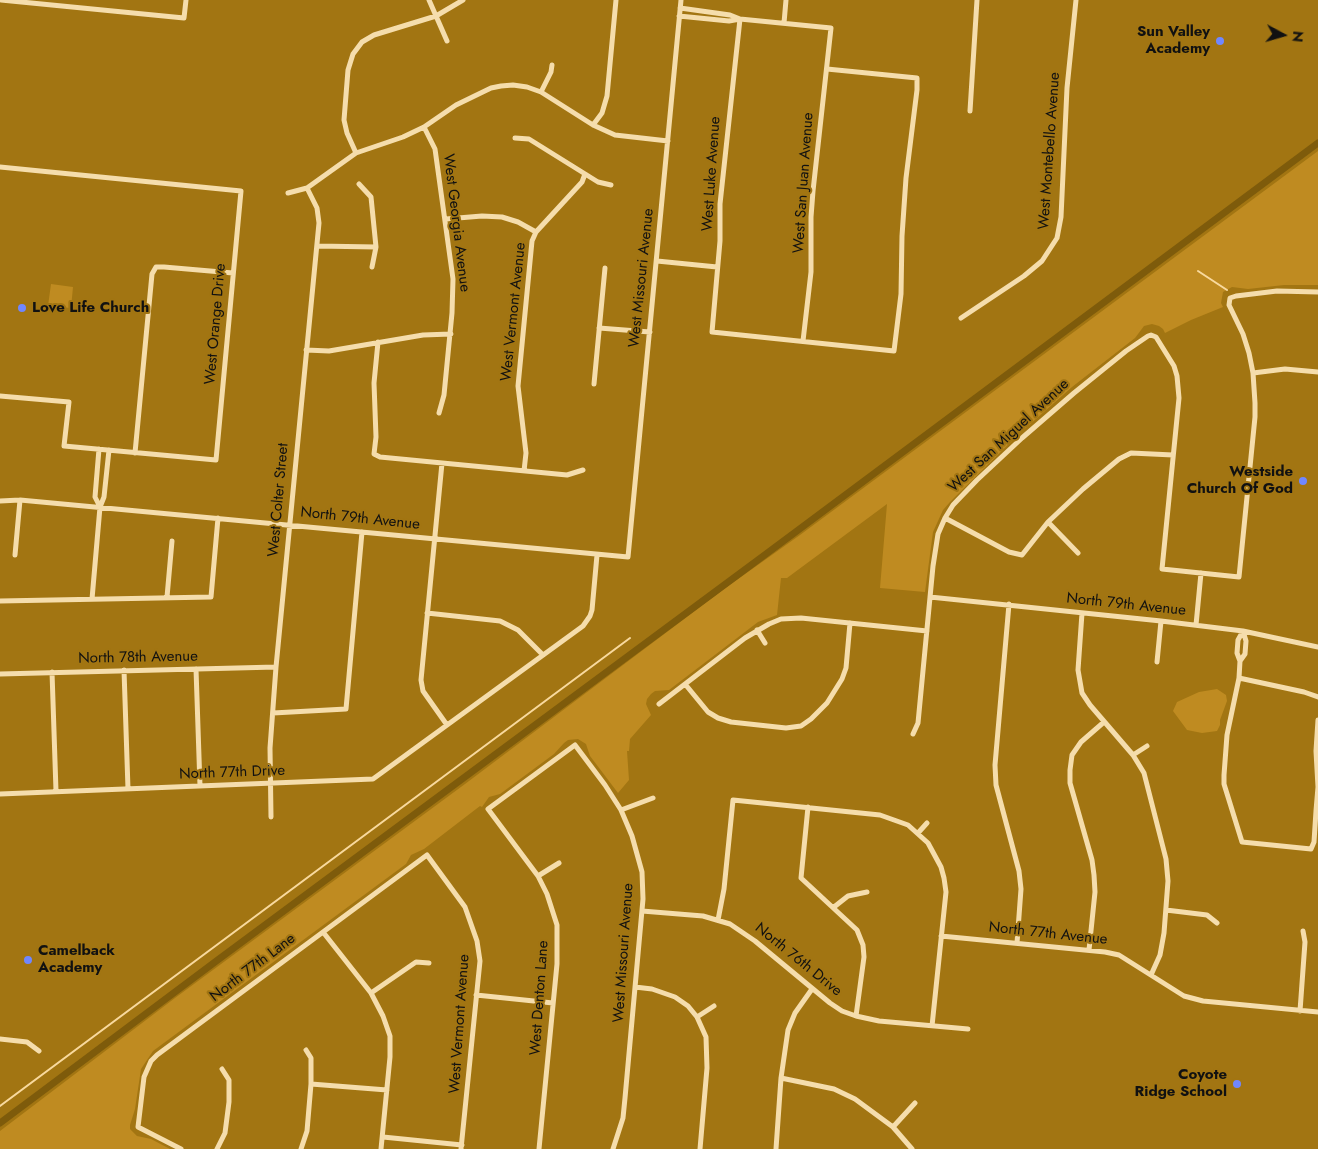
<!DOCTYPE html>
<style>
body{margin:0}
#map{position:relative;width:1318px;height:1149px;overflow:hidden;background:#a27512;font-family:Jost,sans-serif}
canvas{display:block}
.north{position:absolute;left:1258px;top:10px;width:50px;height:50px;-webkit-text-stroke:4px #a27512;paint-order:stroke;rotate:96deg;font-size:14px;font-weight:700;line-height:20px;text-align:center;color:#111}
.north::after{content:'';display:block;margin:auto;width:18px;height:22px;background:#111;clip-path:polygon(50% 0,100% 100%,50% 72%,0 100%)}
</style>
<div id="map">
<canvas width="1318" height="1149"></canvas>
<div class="north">N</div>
</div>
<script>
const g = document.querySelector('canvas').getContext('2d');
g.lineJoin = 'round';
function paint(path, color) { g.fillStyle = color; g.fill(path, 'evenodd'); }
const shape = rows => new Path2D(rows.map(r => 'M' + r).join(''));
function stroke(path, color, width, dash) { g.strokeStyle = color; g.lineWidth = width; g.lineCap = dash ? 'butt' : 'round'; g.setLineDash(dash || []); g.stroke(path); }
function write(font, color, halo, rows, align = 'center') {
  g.font = font + ' Jost,sans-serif'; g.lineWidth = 4; g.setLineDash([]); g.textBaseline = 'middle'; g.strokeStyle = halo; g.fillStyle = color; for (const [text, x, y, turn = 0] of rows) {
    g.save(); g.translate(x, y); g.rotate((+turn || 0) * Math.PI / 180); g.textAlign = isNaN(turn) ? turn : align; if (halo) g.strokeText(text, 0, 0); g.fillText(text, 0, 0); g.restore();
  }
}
paint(shape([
 [1318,151,1318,285,1284,285,1248,289,1232,287,1223,292,1221,303,1223,307,1191,320,1165,333,1163,329,1159,326,1152,324,1144,326,1135,338,1072,387,1019,434,950,502,943,510,933,532,925,592,880,588,887,504,787,578,781,578,777,615,758,622,669,690,655,691,651,694,647,699,646,704,651,715,630,739,629,751,627,751,629,780,618,793,590,756,586,744,578,739,568,740,564,743,554,754,500,794,489,797,482,807,480,806,424,849,411,855,406,864,153,1051,141,1069,135,1109,130,1125,130,1129,137,1136,151,1139,170,1149,0,1149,0,1131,175,998,465,784,724,589,800,535],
 [51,284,73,287,71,308,48,306],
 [1217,689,1226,695,1227,701,1220,720,1220,725,1217,731,1202,733,1187,730,1173,711,1177,702,1199,692]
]), '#bf8b21');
stroke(shape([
 [1198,271,1227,290],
 [0,1106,630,638]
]), '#f8d99e', 2);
stroke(shape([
 [0,1123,219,959,766,554,1318,143]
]), '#7e5b0b', 7);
stroke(shape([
 [1,0,184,18,186,0],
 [429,0,447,41],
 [680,8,730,15,740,19],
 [679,16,729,21,740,19,831,28,813,191,811,217,811,272,803,341],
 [740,19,720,204,720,241,712,332,894,351,901,294,902,236,906,178,917,90,917,78,827,69],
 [784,23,786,0],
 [541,92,551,72,552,65],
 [970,111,977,0],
 [593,125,602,113,607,96,616,0],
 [424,127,435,149,453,279,452,313,444,395,439,413],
 [515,138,529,139,598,182,611,185],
 [356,153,347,133,344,120,348,70,353,54,362,42,374,35,436,16,463,0],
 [0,167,241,191,216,460,64,446,69,402,0,396],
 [359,184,371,197,376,247,372,267],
 [288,193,307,188,356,153,403,137,424,127,456,105,491,88,501,86,513,85,527,87,541,92,593,125,615,135,668,141],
 [446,219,482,216,502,217,518,222,536,232],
 [317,246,376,247],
 [657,261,717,267],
 [961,318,1024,276,1042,261,1057,238,1061,217,1067,88,1076,0],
 [599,328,650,332],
 [378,342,374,383,376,437,374,454,380,457,567,475,583,470],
 [306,350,329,351,423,335,451,334],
 [1253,373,1285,369,1318,372],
 [594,384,605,268],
 [99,449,95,497,100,507],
 [135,453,152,274,156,267,164,267,233,273],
 [442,463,421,680,423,691,447,725],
 [524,471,526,453,518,386,532,241,536,232,582,182,585,174],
 [0,501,20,500,628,557,681,0],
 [945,518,1009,552,1022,555,1048,522,1083,489,1119,459,1131,453,1173,455],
 [1048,522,1078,553],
 [15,555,20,500],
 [167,597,172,541],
 [930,597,1161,621,1243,631,1318,647],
 [92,599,100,507,104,497,109,450],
 [0,601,211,597,218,518],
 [1009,604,995,765,996,785,1019,871,1021,889,1017,943],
 [427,613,500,621,518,630,543,655],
 [1082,613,1078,670,1082,693,1090,705,1133,755,1144,773,1166,859,1168,881,1164,933,1160,955,1151,975],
 [1196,625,1201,573],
 [757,630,765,643],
 [1243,631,1238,640,1237,653,1240,661,1239,678,1227,735,1224,775,1224,784,1242,842,1311,849,1314,842,1316,811,1318,787,1316,751,1318,720],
 [1240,661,1245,654,1246,641,1243,631],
 [1157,662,1161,621],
 [196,669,200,786],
 [124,670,128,789],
 [52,672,56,791],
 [0,674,276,667],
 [1239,678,1304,692,1318,697],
 [685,684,708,712,718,718,731,722,786,728,801,726,811,719,827,703,842,679,846,668,850,623],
 [659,704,745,638,769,624,781,619,801,618,927,631],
 [273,713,346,709,362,532],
 [913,734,918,723,933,566,938,534,945,518,953,505,977,480,1022,438,1074,393,1126,351,1148,336,1151,335,1156,337,1174,366,1177,376,1179,398,1162,569,1239,577,1255,417,1255,403,1253,373,1249,353,1243,334,1229,305,1230,298,1236,296,1277,291,1318,292],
 [1133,755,1147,746],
 [0,794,373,779,583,626,590,616,592,610,597,555],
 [808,807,801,878,857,930,863,945,864,957,856,1016],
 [621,810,653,798],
 [271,817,270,748,276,667,319,223,317,208,307,188],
 [918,833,927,823],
 [538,876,559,863],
 [834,907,848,896,867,892],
 [1166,910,1207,915,1217,923],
 [642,911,703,916,730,924,755,941,830,1003,842,1011,856,1016,879,1021,968,1029],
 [718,920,724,889,733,800,880,815,908,825,928,843,941,867,944,878,946,892,932,1026],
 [323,932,371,993,383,1016,390,1036,390,1057,381,1149],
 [941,936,1105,952,1119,955,1184,996,1203,1001,1318,1012],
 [1089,950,1095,892,1094,875,1092,860,1070,783,1070,770,1072,755,1081,742,1104,722],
 [635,987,652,989,675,997,688,1006,697,1017,706,1037,707,1068,700,1149],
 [371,993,416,962,429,963],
 [476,995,553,1003],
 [1300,1011,1305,942,1303,931],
 [697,1017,714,1006],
 [0,1039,27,1042,39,1051],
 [781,1078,834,1089,855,1099,893,1127,912,1149],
 [311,1084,387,1090],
 [893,1127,915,1103],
 [383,1137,462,1145],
 [181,1149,138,1127,144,1077,151,1061,157,1055,427,855,465,907,477,941,480,961,461,1149],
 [217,1149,225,1133,229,1102,229,1080,222,1069],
 [301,1149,307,1131,311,1084,311,1058,306,1050],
 [539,1149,557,964,557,925,547,894,538,876,488,809,575,745,605,785,621,810,632,836,642,872,643,899,625,1098,623,1118,613,1149],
 [776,1149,781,1078,788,1030,795,1013,812,989]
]), '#f5ddac', 5);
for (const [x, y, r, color] of [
 [1220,41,5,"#7087ff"],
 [22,308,5,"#7087ff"],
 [1303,481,5,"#7087ff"],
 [28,960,5,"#7087ff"],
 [1237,1084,5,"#7087ff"]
]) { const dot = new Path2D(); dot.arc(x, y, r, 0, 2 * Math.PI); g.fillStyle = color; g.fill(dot); stroke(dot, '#a27512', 2); }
write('bold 15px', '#111', '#a27512', [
 ["Sun Valley",1210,32],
 ["Academy",1210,49],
 ["Love Life Church",32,308,"left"],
 ["Westside",1293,472],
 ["Church Of God",1293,489],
 ["Camelback",38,951,"left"],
 ["Academy",38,968,"left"],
 ["Coyote",1227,1075],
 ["Ridge School",1227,1092]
], 'right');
write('15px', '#111', '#a27512', [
 ["West Montebello Avenue",1050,151,-86],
 ["West Luke Avenue",712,174,-86],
 ["West San Juan Avenue",804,183,-86],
 ["West Georgia Avenue",456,223,83],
 ["West Missouri Avenue",642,278,-84],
 ["West Vermont Avenue",514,312,-84],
 ["West Orange Drive",216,324,-85],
 ["West San Miguel Avenue",1009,436,-43],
 ["West Colter Street",279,500,-85],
 ["North 79th Avenue",360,519,6],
 ["North 79th Avenue",1126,605,6],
 ["North 78th Avenue",138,658,-1],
 ["North 77th Drive",232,773,-2],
 ["North 77th Avenue",1048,934,6],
 ["West Missouri Avenue",624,953,-86],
 ["North 76th Drive",798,960,39],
 ["North 77th Lane",253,968,-37],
 ["West Denton Lane",540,998,-86],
 ["West Vermont Avenue",460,1024,-86]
]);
</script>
